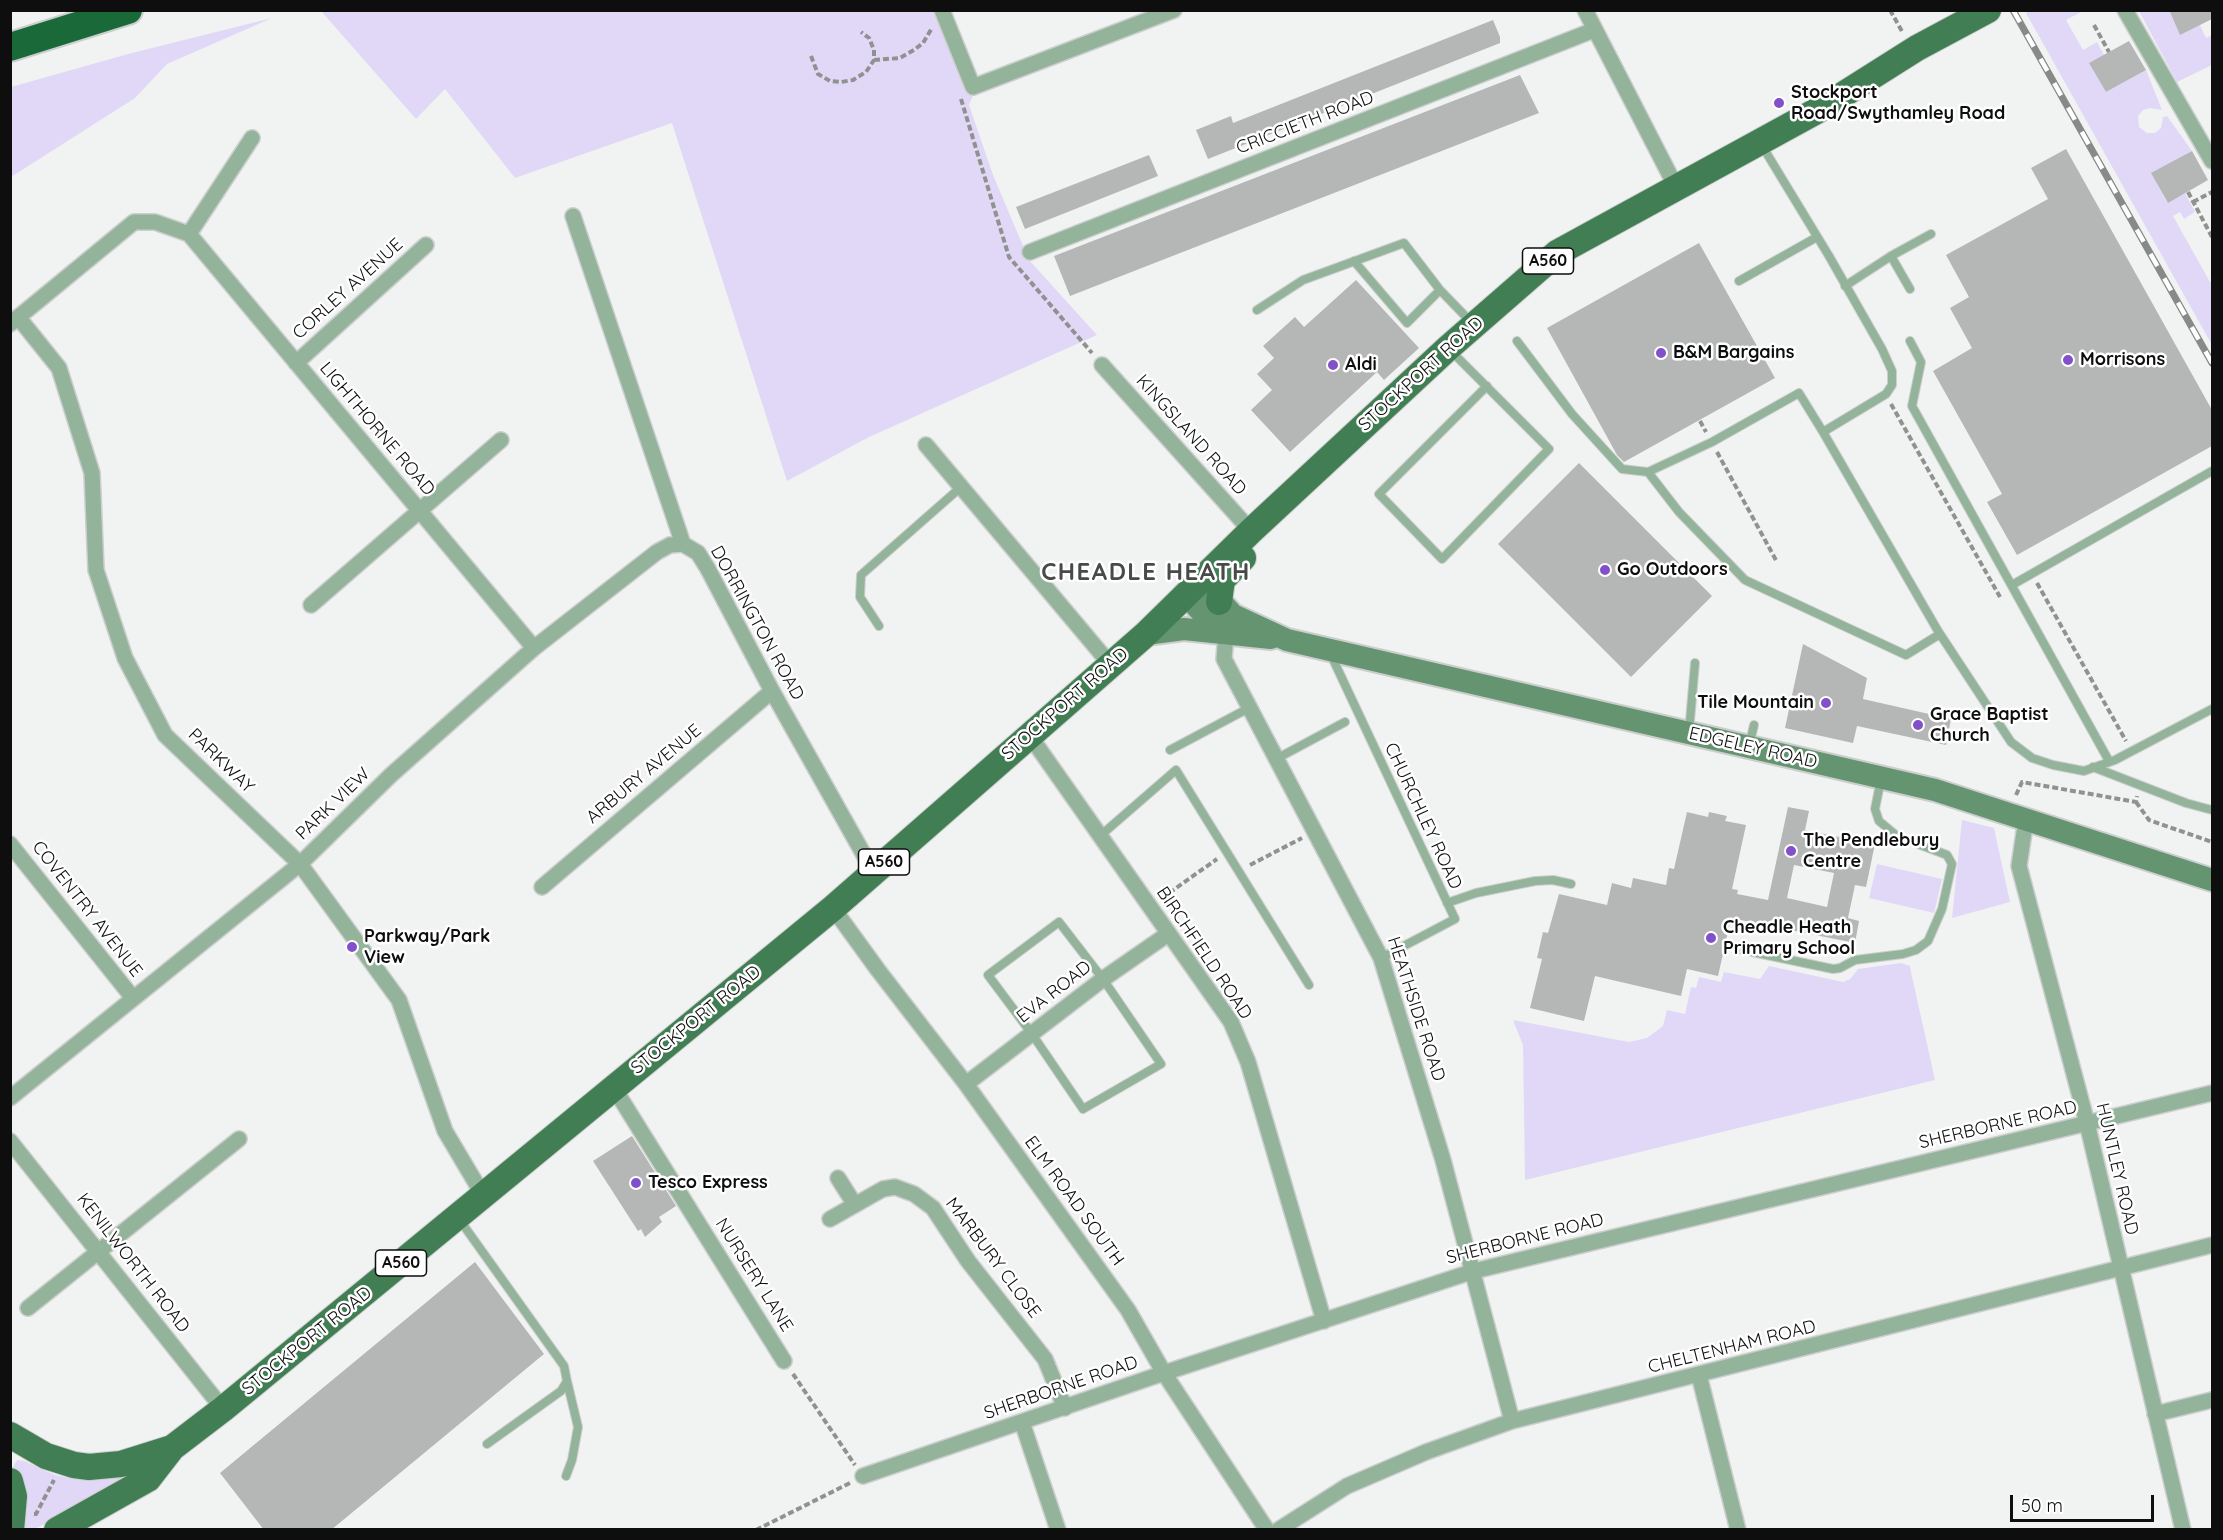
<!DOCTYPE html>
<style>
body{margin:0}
#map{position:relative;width:2223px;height:1540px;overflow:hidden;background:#f0f3f1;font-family:Quicksand,sans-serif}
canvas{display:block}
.frame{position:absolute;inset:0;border:12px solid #0d0e0d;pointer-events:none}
.scale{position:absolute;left:2010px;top:1495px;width:144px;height:27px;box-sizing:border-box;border:3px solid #0d0e0d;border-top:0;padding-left:8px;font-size:18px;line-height:21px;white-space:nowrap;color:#0d0e0d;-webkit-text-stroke:4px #fff;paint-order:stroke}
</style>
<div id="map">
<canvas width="2223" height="1540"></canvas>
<div class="frame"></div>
<div class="scale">50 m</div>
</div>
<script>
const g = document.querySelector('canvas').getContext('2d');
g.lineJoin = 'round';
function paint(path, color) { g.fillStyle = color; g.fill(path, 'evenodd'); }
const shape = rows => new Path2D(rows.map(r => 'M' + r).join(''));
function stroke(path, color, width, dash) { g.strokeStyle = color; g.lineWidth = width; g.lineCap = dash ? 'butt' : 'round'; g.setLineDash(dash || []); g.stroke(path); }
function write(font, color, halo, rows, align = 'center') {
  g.font = font + ' Quicksand,sans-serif'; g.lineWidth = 5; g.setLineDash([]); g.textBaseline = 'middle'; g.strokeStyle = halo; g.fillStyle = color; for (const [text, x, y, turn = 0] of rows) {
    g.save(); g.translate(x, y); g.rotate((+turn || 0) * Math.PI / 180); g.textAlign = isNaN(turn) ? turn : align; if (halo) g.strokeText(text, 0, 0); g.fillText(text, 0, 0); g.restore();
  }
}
paint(shape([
 [2030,10,2083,11,2066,20,2083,50,2097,42,2104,55,2090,63,2106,92,2146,70,2162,110,2150,108,2143,110,2138,116,2139,127,2147,133,2155,133,2161,128,2163,117,2167,116,2192,151,2152,174,2167,202,2185,193,2195,212,2184,219,2180,212,2173,216,2210,282,2212,282,2212,345,2026,13],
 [321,11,938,11,975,91,969,105,993,175,1029,260,1097,335,869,437,787,481,672,123,515,178,445,89,416,119],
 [2139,11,2169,11,2180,34,2200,25,2206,38,2212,35,2212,65,2177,82],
 [272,18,167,64,135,98,11,177,11,87,128,54],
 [1962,820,1994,828,2010,902,1952,918],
 [1877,864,1942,879,1934,913,1869,898],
 [1901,963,1910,966,1911,972,1935,1080,1525,1180,1523,1045,1513,1020,1629,1042,1647,1038,1663,1026,1667,1010,1685,1014,1691,987,1696,988,1699,977,1721,982,1724,972,1760,979,1769,966,1843,982,1850,979,1858,969],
 [17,1460,24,1461,55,1475,82,1480,125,1477,145,1470,35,1529,25,1530,24,1491,13,1467]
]), '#e1d8f8');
paint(shape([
 [2169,10,2212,10,2212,19,2180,35],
 [1493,20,1500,37,1500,43,1208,159,1196,130,1231,116,1233,123],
 [2129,41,2146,70,2106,92,2089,63],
 [1520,75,1539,113,1070,296,1054,256],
 [2066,149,2212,410,2212,446,2017,555,1987,502,2002,494,1933,371,1972,348,1950,308,1969,297,1946,255,2048,199,2031,168],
 [2192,151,2208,180,2168,203,2151,173],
 [1149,155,1158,176,1025,229,1016,207],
 [1699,243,1775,378,1624,462,1617,455,1547,328],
 [1356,280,1419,348,1384,380,1377,372,1290,452,1251,410,1272,390,1257,374,1274,358,1263,346,1295,317,1304,327],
 [1579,463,1712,596,1631,677,1498,544],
 [1803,644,1867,678,1863,699,1951,719,1946,745,1857,726,1853,743,1785,728],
 [1788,807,1809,811,1805,830,1839,837,1840,832,1876,839,1866,887,1855,885,1848,918,1859,921,1855,943,1731,918,1718,976,1687,969,1681,996,1595,976,1584,1021,1530,1008,1542,959,1537,958,1543,932,1548,933,1559,894,1607,905,1612,883,1631,888,1633,878,1666,885,1669,868,1674,869,1687,812,1708,817,1709,812,1727,816,1725,821,1746,825,1732,889,1738,890,1737,894,1768,900],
 [1794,865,1834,873,1827,907,1787,898],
 [632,1136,676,1206,659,1217,662,1222,645,1237,641,1229,638,1231,593,1161],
 [475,1262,544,1354,331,1530,264,1530,220,1473]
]), '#b4b7b5');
const lane = shape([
 [1761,144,1829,256,1882,349,1892,371,1892,385,1886,394,1823,432,1938,631,2011,742,2032,758,2053,765,2084,771,2115,760,2212,709],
 [1891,256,1910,289],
 [1354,261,1407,323,1440,290],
 [1739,281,1817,237],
 [1845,286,1891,256,1931,234],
 [1257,310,1303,280,1404,243,1440,290,1471,322],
 [1517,341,1572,414,1622,469,1648,472,1679,512,1745,580,1906,655,1940,634],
 [1910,341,1921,362,1912,406,2109,761],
 [1451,351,1549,449,1442,559,1379,494,1487,386],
 [1648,472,1712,442,1799,393,1823,432],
 [2012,585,2212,471],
 [879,626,860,597,861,575,961,487],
 [1331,655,1455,919,1381,958],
 [1689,732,1695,663],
 [1749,746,1754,725],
 [1170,750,1249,708],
 [1276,759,1345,722],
 [2093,767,2186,803,2212,810],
 [1100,836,1176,770,1309,985],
 [1447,903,1476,893,1535,881,1553,880,1571,884],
 [1059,922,1103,979,1161,1064,1083,1109,1032,1034,988,975,1059,922],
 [1738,949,1833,969,1840,968,1855,960,1903,954,1916,950,1928,941,1942,909,1952,864,1947,855,1897,836,1879,821,1875,809,1881,779],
 [459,1219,564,1366,567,1381,561,1391,487,1444],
 [566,1476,572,1460,578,1427,567,1381]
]);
const street = shape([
 [942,10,973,87,1174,10],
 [1585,10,1676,187],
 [2125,10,2212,161],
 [573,216,683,544,698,553,708,569,772,691,873,871],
 [189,234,534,648],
 [1030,252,1594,30],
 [18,317,59,368,92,473,96,570,125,658,165,735,300,864,399,1000,445,1131,483,1195],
 [10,324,134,222,155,222,189,234,252,138],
 [296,363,426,245],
 [1102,365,1251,531],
 [926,445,1110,664],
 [311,605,501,440],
 [1226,634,1224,659,1381,958,1443,1160,1512,1421],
 [1030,736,1231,1022,1248,1062,1324,1321],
 [2026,819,2019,866,2087,1123,2183,1530],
 [10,844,133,998],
 [542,887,772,691],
 [833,908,878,970,966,1084,1128,1310,1164,1373,1267,1530],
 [966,1084,1103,979,1168,934],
 [614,1088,784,1361],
 [10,1098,300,864,391,775,534,648,657,552,670,545,683,544],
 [10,1141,223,1409],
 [838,1178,855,1205],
 [830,1219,883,1189,895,1187,914,1194,933,1208,968,1261,1045,1359,1065,1408],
 [28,1308,239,1139],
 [1699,1375,1738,1530],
 [2155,1414,2212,1400],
 [1022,1422,1058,1530],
 [863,1476,1164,1373,1474,1271,2212,1093],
 [1278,1530,1347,1486,1426,1452,1512,1421,2212,1245]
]);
const secondary = shape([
 [1209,589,1233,615,1287,640,1935,790,2212,880],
 [1185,594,1220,632],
 [1146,634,1184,629,1271,638]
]);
const primary = shape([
 [1219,602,1222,580,1243,558],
 [10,1435,46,1456,74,1465,89,1467,121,1464,172,1448],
 [10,1481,14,1496,11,1530],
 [57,1530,148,1479,172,1448,223,1409,833,908,1146,634,1251,531,1448,348,1557,253,1822,108,1917,48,1988,10]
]);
const highway = shape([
 [10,47,128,10]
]);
stroke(lane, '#cccecd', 10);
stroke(street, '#cccecd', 18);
stroke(secondary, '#cccecd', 26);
stroke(primary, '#cccecd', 28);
stroke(highway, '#cccecd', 32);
stroke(shape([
 [1890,10,1903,33],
 [2094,25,2109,52],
 [811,56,818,74,830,81,841,82,853,80,866,72,874,60,874,50,869,38,861,32],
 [874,60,900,58,914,50,923,43,932,28],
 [961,99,1009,257,1092,353],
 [2188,192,2212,237],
 [2193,202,2212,192],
 [1891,404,2000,597],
 [1700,421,1706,432],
 [1717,452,1777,562],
 [2037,583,2126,741],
 [2016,795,2022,782,2136,802,2137,796],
 [2136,802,2149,820,2212,842],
 [1250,865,1302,838],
 [1162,898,1217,859],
 [793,1374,855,1465],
 [34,1514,36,1514,54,1480],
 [756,1530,850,1483]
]), '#909290', 4, [6, 3]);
stroke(lane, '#94b39b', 8);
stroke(street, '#94b39b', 15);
stroke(secondary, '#659471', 22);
stroke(primary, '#417e53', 26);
stroke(highway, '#1a6a39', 28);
const rail = shape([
 [2013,10,2212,363]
]);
stroke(rail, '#878a88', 7);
stroke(rail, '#fff', 4.5, [14]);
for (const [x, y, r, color] of [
 [1779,103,6,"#8251ca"],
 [1661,353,6,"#8251ca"],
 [2068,360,6,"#8251ca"],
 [1333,365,6,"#8251ca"],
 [1605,570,6,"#8251ca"],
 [1826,703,6,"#8251ca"],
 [1918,725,6,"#8251ca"],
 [1791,851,6,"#8251ca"],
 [1711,938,6,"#8251ca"],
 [352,947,6,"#8251ca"],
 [636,1183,6,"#8251ca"]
]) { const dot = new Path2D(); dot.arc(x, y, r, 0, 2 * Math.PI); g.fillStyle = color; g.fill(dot); stroke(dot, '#fff', 2); }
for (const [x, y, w] of [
 [1548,261,51],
 [884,862,51],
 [401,1263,51]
]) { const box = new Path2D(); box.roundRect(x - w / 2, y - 13, w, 26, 4.5); g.fillStyle = '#fff'; g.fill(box); stroke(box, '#0d0e0d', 1.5); }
write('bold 16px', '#0d0e0d', null, [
 ["A560",1548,261],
 ["A560",884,862],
 ["A560",401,1263]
]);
write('bold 18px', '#0d0e0d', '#fff', [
 ["Stockport",1791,93],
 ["Road/Swythamley Road",1791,114],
 ["B&M Bargains",1673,353],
 ["Morrisons",2080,360],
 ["Aldi",1345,365],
 ["Go Outdoors",1617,570],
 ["Tile Mountain",1814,703,"right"],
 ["Grace Baptist",1930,715],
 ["Church",1930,736],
 ["The Pendlebury",1803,841],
 ["Centre",1803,862],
 ["Cheadle Heath",1723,928],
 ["Primary School",1723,949],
 ["Parkway/Park",364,937],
 ["View",364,958],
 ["Tesco Express",648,1183]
], 'left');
write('18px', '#0d0e0d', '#fff', [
 ["CRICCIETH ROAD",1305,123,-21],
 ["CORLEY AVENUE",348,289,-42],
 ["STOCKPORT ROAD",1421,374,-42],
 ["LIGHTHORNE ROAD",377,429,50],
 ["KINGSLAND ROAD",1191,435,48],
 ["DORRINGTON ROAD",757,623,61],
 ["STOCKPORT ROAD",1065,704,-41],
 ["EDGELEY ROAD",1753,748,13],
 ["PARKWAY",221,761,44],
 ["ARBURY AVENUE",644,774,-40],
 ["PARK VIEW",333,804,-44],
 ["CHURCHLEY ROAD",1423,816,65],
 ["COVENTRY AVENUE",87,909,52],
 ["BIRCHFIELD ROAD",1204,953,56],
 ["EVA ROAD",1054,992,-38],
 ["HEATHSIDE ROAD",1416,1009,72],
 ["STOCKPORT ROAD",696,1020,-39],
 ["SHERBORNE ROAD",1998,1125,-13],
 ["HUNTLEY ROAD",2117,1169,77],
 ["ELM ROAD SOUTH",1074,1201,54],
 ["SHERBORNE ROAD",1525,1239,-14],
 ["MARBURY CLOSE",993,1258,53],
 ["KENILWORTH ROAD",133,1263,52],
 ["NURSERY LANE",754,1275,58],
 ["STOCKPORT ROAD",307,1341,-39],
 ["CHELTENHAM ROAD",1732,1347,-14],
 ["SHERBORNE ROAD",1061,1388,-19]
]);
g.letterSpacing = '1.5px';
write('bold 24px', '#484a48', '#fff', [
 ["CHEADLE HEATH",1146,573]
]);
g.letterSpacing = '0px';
</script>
